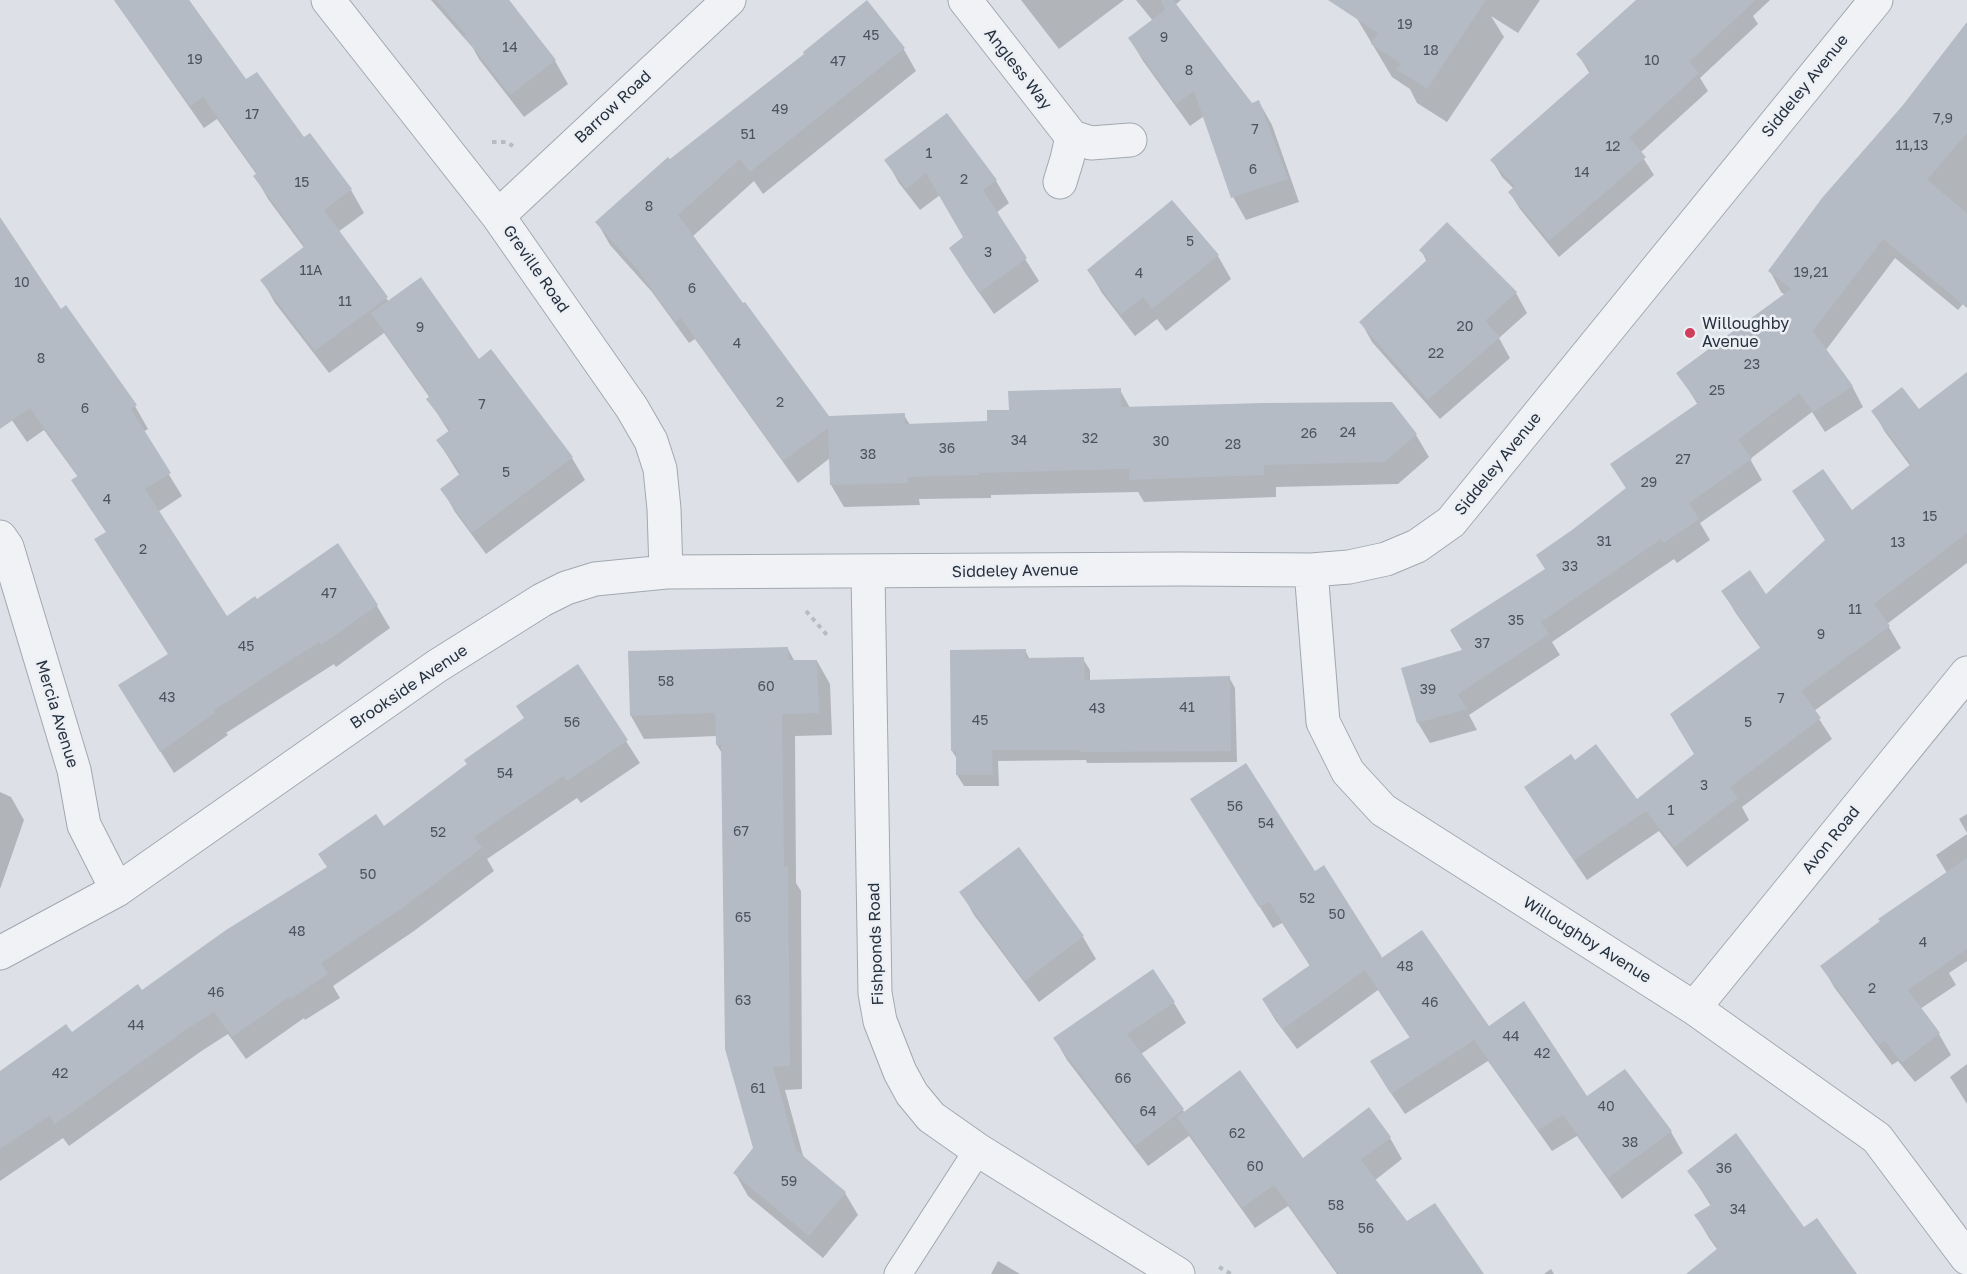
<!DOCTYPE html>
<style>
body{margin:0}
canvas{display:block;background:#dde1e7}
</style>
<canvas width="1967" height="1274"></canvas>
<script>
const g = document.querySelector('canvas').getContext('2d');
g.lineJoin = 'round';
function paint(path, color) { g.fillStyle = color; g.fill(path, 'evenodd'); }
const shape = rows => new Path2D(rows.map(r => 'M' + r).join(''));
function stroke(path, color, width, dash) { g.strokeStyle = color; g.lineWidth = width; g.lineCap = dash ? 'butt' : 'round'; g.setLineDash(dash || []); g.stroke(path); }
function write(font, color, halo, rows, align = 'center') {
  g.font = font + ' "Golos Text",sans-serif'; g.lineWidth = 5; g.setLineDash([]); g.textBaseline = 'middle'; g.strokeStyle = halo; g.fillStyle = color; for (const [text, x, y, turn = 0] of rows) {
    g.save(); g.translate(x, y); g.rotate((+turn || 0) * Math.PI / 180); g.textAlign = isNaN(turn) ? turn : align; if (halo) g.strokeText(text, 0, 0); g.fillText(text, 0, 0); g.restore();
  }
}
paint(shape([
 [114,0,189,0,246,81,351,190,364,213,338,232,389,302,479,361,572,458,585,480,486,554,455,512,442,489,460,476,438,441,449,432,428,399,430,398,384,333,329,373,275,303,262,280,305,249,268,199,255,176,257,175,217,119,204,128],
 [431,0,509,0,555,61,568,84,524,117,479,59,473,48],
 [1021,0,1124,0,1059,49],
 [1136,0,1181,0,1175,5,1251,105,1259,102,1272,125,1299,202,1246,220,1233,197,1204,116,1190,126,1143,61,1130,39,1153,21],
 [1352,0,1540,0,1518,33,1491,16,1504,37,1447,122,1417,103,1410,89,1392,77,1356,17],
 [1639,0,1770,0,1753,16,1758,24,1700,78,1708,91,1640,153,1654,175,1559,257,1520,209,1510,193,1514,189,1502,177,1492,160,1590,74,1578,54],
 [1967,30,1967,299,1958,310,1895,258,1826,350,1852,386,1863,407,1825,432,1812,412,1750,459,1762,480,1700,523,1710,540,1677,563,1674,559,1552,642,1560,655,1469,715,1477,730,1430,743,1418,723,1403,669,1464,651,1627,490,1612,464,1698,405,1678,373,1785,295,1781,292,1770,271],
 [903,48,916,71,763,194,754,181,692,237,829,417,904,415,910,425,988,423,1011,411,1120,390,1130,408,1391,403,1416,435,1429,457,1398,484,1276,487,1276,497,1144,502,1138,492,991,495,991,498,919,499,920,505,844,507,831,485,830,458,798,483,695,339,689,343,652,292,610,245,597,222,670,161],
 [886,160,996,181,1009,203,996,213,1039,281,994,314,964,271,951,248,965,237,940,195,920,210,899,183],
 [1172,202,1218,256,1231,279,1166,331,1157,319,1135,336,1102,293,1089,271],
 [1447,224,1516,293,1527,313,1499,338,1510,358,1440,419,1372,342,1361,322,1427,262,1421,250],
 [0,246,60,311,135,406,148,429,143,432,182,496,158,512,227,618,256,601,377,606,390,628,336,667,334,664,226,733,228,735,174,773,133,708,169,655,109,562,107,533,87,503,78,477,44,430,27,442,0,403],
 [1967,374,1967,563,1887,624,1901,648,1814,711,1832,739,1742,807,1749,820,1687,867,1659,831,1587,880,1538,808,1526,788,1575,762,1636,801,1696,755,1761,649,1735,612,1723,591,1766,596,1826,541,1794,492,1851,512,1911,467,1885,432,1873,411,1918,411],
 [788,649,795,662,817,661,830,684,832,735,795,736,796,883,801,891,802,1089,785,1090,804,1159,845,1193,858,1215,823,1258,748,1196,735,1173,755,1149,723,755,717,745,717,736,644,739,631,716,629,652],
 [1025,650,1030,660,1083,659,1090,670,1090,681,1229,677,1235,688,1237,762,1087,763,1086,760,998,761,999,786,964,786,957,775,957,759,952,751],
 [578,666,640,763,581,803,577,798,487,859,494,871,414,931,333,986,340,998,305,1020,304,1018,246,1059,228,1034,200,1052,69,1146,63,1138,0,1181,0,1077,141,992,328,868,384,828,526,719],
 [0,792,11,797,24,820,0,889],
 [1967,814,1967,833,1959,819],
 [1205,820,1314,873,1323,867,1382,959,1489,1028,1587,1098,1625,1071,1671,1132,1683,1153,1622,1199,1577,1136,1552,1151,1488,1061,1405,1114,1384,1083,1410,1038,1378,990,1297,1049,1276,1021,1263,1000,1310,966,1282,923,1273,928],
 [1967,834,1967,961,1949,973,1956,985,1920,1009,1939,1034,1951,1055,1915,1082,1898,1061,1892,1065,1834,987,1822,966,1947,873,1936,855],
 [961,892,1083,937,1096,959,1039,1002,974,915],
 [1174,1003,1186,1023,1141,1054,1185,1113,1303,1161,1390,1138,1402,1159,1374,1181,1407,1223,1483,1274,1337,1274,1288,1206,1255,1228,1189,1136,1148,1166,1067,1060,1055,1039],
 [1967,1064,1967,1104,1950,1077],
 [1689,1171,1804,1229,1855,1274,1735,1274,1709,1238,1696,1216,1711,1206],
 [998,1261,1020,1274,991,1274],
 [1551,1269,1554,1274,1544,1274]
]), '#0003');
paint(shape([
 [114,0,189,0,246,79,257,72,304,137,310,133,352,189,324,210,388,297,315,351,260,280,305,246,253,176,257,173,203,97,190,106],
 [436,0,509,0,556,60,510,95,464,36,466,35],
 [867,0,905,48,750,172,740,159,678,215,743,303,745,302,829,416,905,413,905,424,987,421,987,410,1009,410,1008,391,1121,388,1121,407,1263,403,1392,402,1417,434,1385,462,1264,465,1264,475,1129,480,1129,469,979,473,979,475,907,477,908,483,830,485,828,428,783,461,681,318,675,322,637,269,595,222,668,157,670,159,804,54,803,52],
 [1161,0,1173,0,1252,103,1259,100,1288,179,1231,198,1194,91,1176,104,1128,38,1165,10],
 [1328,0,1486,0,1427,89,1396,69,1401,64,1371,44,1378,33],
 [1636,0,1756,0,1689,62,1699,73,1629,138,1646,157,1549,241,1508,192,1515,186,1490,160,1591,71,1576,54],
 [1967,22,1967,133,1927,180,1967,213,1967,308,1883,239,1813,331,1853,386,1813,412,1799,393,1738,440,1752,459,1689,503,1699,519,1664,543,1661,539,1541,622,1549,634,1458,694,1467,709,1417,723,1401,668,1462,650,1450,630,1545,569,1536,555,1572,530,1626,488,1610,464,1698,403,1676,373,1791,289,1768,271,1822,198,1903,105],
 [947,113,997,180,983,190,1027,258,979,293,949,248,963,237,926,173,906,189,884,160],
 [1172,200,1219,255,1152,309,1143,297,1121,315,1087,270],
 [0,217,61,309,66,305,137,405,131,409,171,473,145,489,227,616,255,596,257,599,338,543,378,605,321,645,319,642,214,710,216,712,160,752,118,685,168,654,94,539,106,532,71,480,78,476,30,408,0,429],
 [1447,222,1517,292,1485,321,1500,337,1428,400,1359,322,1428,259,1419,250],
 [421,277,479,359,491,349,573,457,472,533,440,489,461,473,436,440,450,430,426,399,430,396,371,313],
 [1967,372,1967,533,1874,604,1890,626,1801,691,1821,718,1730,787,1738,798,1674,847,1646,811,1574,860,1524,787,1571,754,1575,760,1596,744,1637,799,1694,754,1670,714,1761,647,1721,591,1750,570,1766,594,1825,540,1792,491,1823,469,1852,510,1911,464,1871,411,1902,387,1919,409],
 [788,647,789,660,817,660,819,713,782,714,784,867,788,867,790,1066,773,1067,796,1150,846,1192,809,1236,733,1173,753,1148,725,1049,721,745,716,745,715,713,630,716,628,651],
 [1026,649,1026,658,1084,657,1085,680,1230,676,1231,751,1080,752,1080,750,992,750,993,775,956,775,956,751,951,751,950,650],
 [578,664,628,740,567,781,563,776,474,837,482,848,401,909,321,963,328,974,291,999,289,997,232,1037,214,1012,187,1029,55,1124,49,1116,0,1149,0,1071,66,1024,72,1032,138,984,142,990,226,930,327,867,318,854,376,814,384,826,467,764,464,760,524,718,516,706],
 [1246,763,1315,871,1324,865,1382,957,1377,961,1422,930,1489,1026,1524,1001,1587,1096,1625,1069,1672,1131,1608,1178,1563,1115,1538,1130,1474,1040,1391,1094,1370,1061,1410,1037,1365,970,1283,1029,1262,999,1310,965,1269,902,1259,907,1190,799],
 [1019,847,1084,936,1025,981,959,892],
 [1967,858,1967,949,1908,990,1940,1033,1902,1063,1885,1041,1879,1045,1820,966,1880,921,1878,919],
 [1153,969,1175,1002,1127,1034,1184,1109,1135,1146,1053,1038],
 [1240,1070,1303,1158,1369,1107,1391,1137,1361,1160,1407,1221,1435,1203,1484,1274,1339,1274,1274,1185,1242,1208,1177,1117],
 [1736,1133,1804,1227,1817,1218,1857,1274,1686,1274,1718,1248,1694,1215,1712,1204,1687,1171]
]), '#b4bbc4');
const lane = shape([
 [898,1274,978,1150]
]);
const street = shape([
 [328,0,498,216,632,408,651,441,660,469,664,509,666,572],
 [965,0,1072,137,1091,143,1130,140],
 [1060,182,1067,159,1072,137],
 [498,216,729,0],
 [0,537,7,547,74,770,84,825,117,890],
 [1311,570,1323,722,1348,772,1383,810,1694,1008,1877,1138,1967,1258],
 [868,572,875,993,880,1021,900,1072,912,1094,931,1117,978,1150,1178,1274],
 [0,953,117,890,437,666,542,600,566,588,595,579,666,572,1181,569,1311,570,1349,567,1386,559,1417,546,1451,522,1876,0],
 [1694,1008,1967,673]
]);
stroke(lane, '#a2a8b1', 29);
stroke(street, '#a2a8b1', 35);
stroke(shape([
 [492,142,506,142,513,146],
 [806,611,827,635],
 [1219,1267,1231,1274]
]), '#b7bcc2', 4, [4.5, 4.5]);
stroke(lane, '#f0f2f5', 27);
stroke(street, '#f0f2f5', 33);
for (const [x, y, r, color] of [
 [1690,333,6,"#d03e5c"]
]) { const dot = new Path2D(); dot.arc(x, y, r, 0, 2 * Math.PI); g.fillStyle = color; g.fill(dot); stroke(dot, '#ecf0f5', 2); }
write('14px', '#4a5360', null, [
 ["19",1405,25],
 ["45",871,36],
 ["9",1164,38],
 ["14",510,48],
 ["18",1431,51],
 ["19",195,60],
 ["10",1652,61],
 ["47",838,62],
 ["8",1189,71],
 ["49",780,110],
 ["17",252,115],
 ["7,9",1943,119],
 ["7",1255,130],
 ["51",748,135],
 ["11,13",1912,146],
 ["12",1613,147],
 ["1",929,154],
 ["6",1253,170],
 ["14",1582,173],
 ["2",964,180],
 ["15",302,183],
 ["8",649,207],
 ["5",1190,242],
 ["3",988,253],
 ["11A",311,271],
 ["19,21",1811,273],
 ["4",1139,274],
 ["10",22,283],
 ["6",692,289],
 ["11",345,302],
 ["20",1465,327],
 ["9",420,328],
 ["4",737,344],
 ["22",1436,354],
 ["8",41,359],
 ["23",1752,365],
 ["25",1717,391],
 ["2",780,403],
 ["7",482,405],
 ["6",85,409],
 ["24",1348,433],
 ["26",1309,434],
 ["32",1090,439],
 ["34",1019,441],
 ["30",1161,442],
 ["28",1233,445],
 ["36",947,449],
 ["38",868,455],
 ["27",1683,460],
 ["5",506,473],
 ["29",1649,483],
 ["4",107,500],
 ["15",1930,517],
 ["31",1604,542],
 ["13",1898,543],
 ["2",143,550],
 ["33",1570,567],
 ["47",329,594],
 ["11",1855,610],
 ["35",1516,621],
 ["9",1821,635],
 ["37",1482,644],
 ["45",246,647],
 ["58",666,682],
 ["60",766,687],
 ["39",1428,690],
 ["43",167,698],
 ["7",1781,699],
 ["41",1187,708],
 ["43",1097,709],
 ["45",980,721],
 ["56",572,723],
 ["5",1748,723],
 ["54",505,774],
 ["3",1704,786],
 ["56",1235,807],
 ["1",1671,811],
 ["54",1266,824],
 ["67",741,832],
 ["52",438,833],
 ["50",368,875],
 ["52",1307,899],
 ["50",1337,915],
 ["65",743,918],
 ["48",297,932],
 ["4",1923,943],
 ["48",1405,967],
 ["2",1872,989],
 ["46",216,993],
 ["63",743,1001],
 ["46",1430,1003],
 ["44",136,1026],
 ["44",1511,1037],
 ["42",1542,1054],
 ["42",60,1074],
 ["66",1123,1079],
 ["61",758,1089],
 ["40",1606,1107],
 ["64",1148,1112],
 ["62",1237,1134],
 ["38",1630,1143],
 ["60",1255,1167],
 ["36",1724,1169],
 ["59",789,1182],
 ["58",1336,1206],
 ["34",1738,1210],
 ["56",1366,1229]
]);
write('16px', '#26303e', '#ecf0f5', [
 ["Angless Way",1018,69,52],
 ["Siddeley Avenue",1805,86,-51],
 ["Barrow Road",613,107,-43],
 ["Greville Road",536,269,55],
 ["Siddeley Avenue",1498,464,-51],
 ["Siddeley Avenue",1015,571,-1],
 ["Brookside Avenue",409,687,-34],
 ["Mercia Avenue",57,714,73],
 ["Avon Road",1831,840,-51],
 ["Willoughby Avenue",1587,940,32],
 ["Fishponds Road",876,944,-92]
]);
write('16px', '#26303e', '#ecf0f5', [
 ["Willoughby",1702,324],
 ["Avenue",1702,342]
], 'left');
</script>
